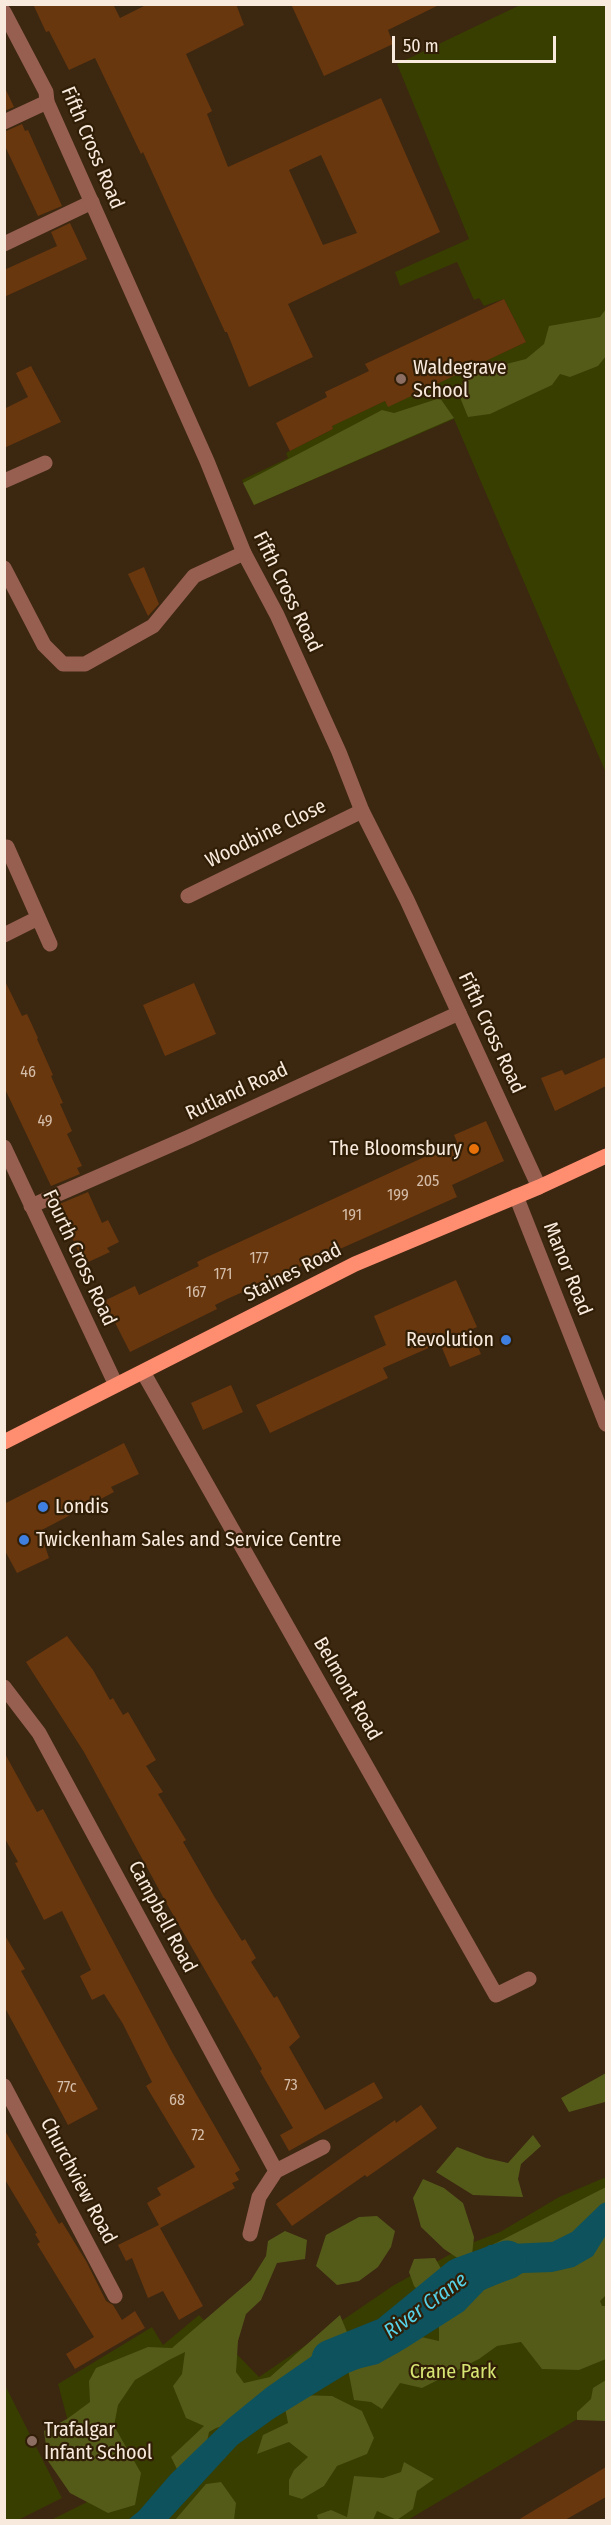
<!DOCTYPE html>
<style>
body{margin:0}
#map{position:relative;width:611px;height:2525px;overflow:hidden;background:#3c2711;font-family:"Fira Sans Condensed",sans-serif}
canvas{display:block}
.frame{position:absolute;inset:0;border:6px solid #f8eadd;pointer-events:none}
.scale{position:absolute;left:392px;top:36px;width:164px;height:27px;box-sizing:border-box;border:3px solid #f8eadd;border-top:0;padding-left:8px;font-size:18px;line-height:21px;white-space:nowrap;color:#f8eadd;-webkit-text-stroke:4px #311e07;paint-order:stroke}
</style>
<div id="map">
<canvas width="611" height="2525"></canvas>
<div class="frame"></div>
<div class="scale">50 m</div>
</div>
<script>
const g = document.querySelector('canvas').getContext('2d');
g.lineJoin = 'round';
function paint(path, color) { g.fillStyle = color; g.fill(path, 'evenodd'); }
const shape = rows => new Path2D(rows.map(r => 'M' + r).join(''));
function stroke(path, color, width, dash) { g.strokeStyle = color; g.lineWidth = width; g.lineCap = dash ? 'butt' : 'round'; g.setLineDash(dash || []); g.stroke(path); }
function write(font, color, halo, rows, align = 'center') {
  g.font = font + ' "Fira Sans Condensed",sans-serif'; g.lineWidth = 4.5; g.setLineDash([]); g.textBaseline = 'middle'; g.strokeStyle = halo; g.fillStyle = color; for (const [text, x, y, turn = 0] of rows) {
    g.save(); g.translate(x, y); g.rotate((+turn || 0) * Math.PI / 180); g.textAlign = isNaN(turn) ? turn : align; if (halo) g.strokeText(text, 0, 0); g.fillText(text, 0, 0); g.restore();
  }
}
paint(shape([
 [520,5,606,5,606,773,454,419,254,505,242,480,288,458,286,453,333,429,332,426,339,422,385,401,388,406,526,342,504,299,484,306,479,298,474,300,457,262,400,286,395,272,469,239,397,64],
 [606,2177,606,2402,408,2520,51,2520,89,2501,58,2384,152,2327,163,2345,199,2315,259,2377,394,2285,469,2244,500,2232,559,2197],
 [4,2383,62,2498,18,2520,5,2520]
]), '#383d00');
paint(shape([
 [606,309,606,356,598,366,570,377,560,374,552,385,490,414,468,417,457,390,471,373,526,359,544,344,549,326,600,317],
 [440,398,454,418,254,505,243,483,382,410,394,413],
 [606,2073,606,2104,605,2102,569,2112,561,2098],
 [533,2135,541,2146,521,2164,518,2179,523,2197,473,2195,436,2172,457,2147,486,2158,508,2163],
 [423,2179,444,2188,463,2203,474,2237,471,2263,460,2286,449,2292,434,2317,424,2323,407,2320,402,2307,405,2298,425,2297,414,2286,409,2272,414,2259,435,2258,443,2272,453,2274,459,2259,444,2249,421,2227,413,2198],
 [606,2187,606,2295,600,2301,602,2306,606,2306,606,2359,579,2370,542,2369,521,2342,497,2346,479,2359,422,2388,400,2383,382,2409,371,2402,354,2400,347,2364,408,2334,439,2341,439,2320,494,2244],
 [377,2216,395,2231,391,2247,378,2267,359,2281,337,2285,316,2266,326,2235,359,2217],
 [285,2231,307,2240,305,2259,277,2263,261,2300,246,2314,238,2341,236,2372,244,2383,270,2377,340,2315,349,2337,294,2380,235,2422,216,2428,209,2432,206,2447,179,2473,171,2457,204,2426,186,2418,173,2386,182,2374,185,2352,169,2360,135,2380,118,2405,114,2426,141,2473,135,2505,108,2513,70,2493,48,2461,44,2431,67,2419,90,2402,89,2381,96,2368,148,2347,172,2348,251,2280,266,2256,268,2241],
 [606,2380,606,2421,577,2420,577,2412,591,2399,593,2388],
 [298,2395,332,2396,362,2411,374,2438,367,2454,337,2466,324,2486,302,2499,289,2495,289,2480,294,2470,308,2457,289,2442,257,2454,263,2435,288,2423,285,2408],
 [404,2462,434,2479,417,2491,413,2509,397,2520,377,2511,373,2520,318,2520,317,2515,331,2510,347,2517,354,2476,383,2478,401,2472],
 [221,2482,236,2503,234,2520,175,2520,206,2484]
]), '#545b19');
paint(shape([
 [606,2202,606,2235,593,2256,574,2267,552,2272,523,2273,484,2290,464,2311,406,2348,378,2364,353,2370,273,2419,237,2445,168,2520,128,2520,139,2511,171,2474,228,2419,266,2388,322,2349,332,2349,352,2335,363,2339,385,2340,431,2310,445,2298,469,2259,489,2245,552,2242,572,2232,601,2204]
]), '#0d525d');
stroke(shape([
 [331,2359,388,2336,460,2277,507,2260]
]), '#0d525d', 39);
paint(shape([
 [33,4,113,4,120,18,148,4,236,4,244,25,186,54,212,111,207,114,228,167,381,98,440,232,288,304,313,357,249,387,227,332,225,332,143,152,141,154,95,58,69,70,49,31,46,32],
 [321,155,357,233,323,245,289,170],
 [291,4,441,4,388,30,393,44,324,76],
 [4,86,14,107,4,111],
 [22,124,25,131,28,130,62,206,38,216,4,144,4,132],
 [70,223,87,259,4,297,4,270,57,246,51,232],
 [504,299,526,342,388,407,385,401,332,426,333,429,290,451,276,423,327,397,325,392,369,371,365,364],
 [31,366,61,422,4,448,4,409,28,397,16,373],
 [144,567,159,604,148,616,128,574],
 [4,979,22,1016,27,1014,38,1038,37,1039,53,1075,51,1076,63,1103,60,1104,72,1131,67,1134,82,1166,77,1168,80,1174,51,1186,4,1087],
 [194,983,216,1034,165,1056,143,1005],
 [606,1057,606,1086,555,1111,541,1078,562,1070,565,1075],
 [486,1121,504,1161,452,1185,457,1197,227,1299,215,1305,217,1309,130,1352,104,1301,135,1286,139,1295,199,1266,197,1262,207,1257,457,1142,454,1135],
 [88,1192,102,1223,108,1220,119,1242,107,1248,110,1252,84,1264,57,1205],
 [456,1280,477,1327,470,1330,481,1354,450,1367,440,1343,383,1368,388,1378,270,1433,256,1405,386,1345,374,1316],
 [231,1385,243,1412,203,1430,191,1403],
 [124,1443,139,1474,111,1487,114,1492,40,1531,49,1558,17,1573,4,1549,4,1504],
 [67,1636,93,1670,110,1700,113,1698,123,1715,128,1712,156,1760,146,1766,163,1792,158,1794,186,1840,183,1842,214,1896,242,1941,245,1939,256,1958,251,1962,274,1998,277,1996,300,2037,289,2047,325,2110,374,2082,383,2098,289,2151,280,2135,293,2128,260,2071,262,2069,168,1906,84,1752,26,1662],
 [4,1752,37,1812,43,1809,172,2052,240,2170,235,2173,239,2180,232,2183,235,2188,160,2228,203,2306,179,2320,163,2291,148,2298,132,2258,126,2261,118,2245,159,2225,147,2203,161,2195,157,2188,195,2167,146,2086,152,2082,123,2024,104,1994,92,2000,80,1976,91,1970,62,1911,44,1920,15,1863,18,1862,4,1837],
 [4,1934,25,1969,21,1971,98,2109,68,2125,4,2006],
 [421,2105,437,2128,367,2177,365,2175,292,2226,276,2204,395,2120,396,2123],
 [4,2129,59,2224,62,2222,86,2261,106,2301,113,2305,122,2320,135,2311,145,2328,75,2369,66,2354,94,2337,37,2244,40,2242,35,2234,37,2233,4,2178],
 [606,2467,606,2497,565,2520,518,2520]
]), '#69370e');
stroke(shape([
 [4,122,47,102],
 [4,244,92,202],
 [4,481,45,463],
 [4,568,44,645,63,664,85,664,153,626,194,576,244,553],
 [7,847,50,944],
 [188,896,362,811],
 [4,935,38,918],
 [4,1147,116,1385],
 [516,1196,606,1424],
 [31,1206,189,1137,459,1013],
 [143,1372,496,1995,529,1979],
 [4,1687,39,1733,276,2171],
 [4,2086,115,2296],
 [250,2234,259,2197,276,2171,323,2147]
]), '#965f50', 15);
stroke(shape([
 [4,12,46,92,47,102,207,461,244,553,277,615,339,752,362,811,407,900,539,1187]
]), '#965f50', 15);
stroke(shape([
 [4,1442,355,1264,539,1187,606,1156]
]), '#ff8d70', 15);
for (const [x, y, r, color] of [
 [401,379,6,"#8d6e63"],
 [474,1149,6,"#e8710a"],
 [506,1340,6,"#3f7fe0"],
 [43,1507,6,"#3f7fe0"],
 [24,1540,6,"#3f7fe0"],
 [32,2441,6,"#8d6e63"]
]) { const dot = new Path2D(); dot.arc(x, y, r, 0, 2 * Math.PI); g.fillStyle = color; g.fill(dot); stroke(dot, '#311e07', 2); }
write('16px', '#d4bda9', null, [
 ["46",28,1073],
 ["49",45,1122],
 ["205",428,1182],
 ["199",398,1196],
 ["191",352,1216],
 ["177",259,1259],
 ["171",223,1275],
 ["167",196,1293],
 ["73",291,2086],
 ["77c",67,2088],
 ["68",177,2101],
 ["72",198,2136]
]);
write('20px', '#f8eadd', '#311e07', [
 ["Fifth Cross Road",92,148,67],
 ["Fifth Cross Road",287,592,64],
 ["Woodbine Close",266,834,-26],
 ["Fifth Cross Road",491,1033,65],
 ["Rutland Road",237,1092,-25],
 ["Fourth Cross Road",79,1258,65],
 ["Manor Road",567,1269,68],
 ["Staines Road",293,1273,-27],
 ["Belmont Road",347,1689,60],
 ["Campbell Road",162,1917,62],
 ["Churchview Road",78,2181,62]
]);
write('20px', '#f8eadd', '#311e07', [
 ["Waldegrave",413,368],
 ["School",413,391],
 ["The Bloomsbury",462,1149,"right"],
 ["Revolution",494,1340,"right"],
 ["Londis",55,1507],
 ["Twickenham Sales and Service Centre",36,1540],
 ["Trafalgar",44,2430],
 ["Infant School",44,2453]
], 'left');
write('20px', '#d7e573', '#311e07', [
 ["Crane Park",453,2372]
]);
write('italic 21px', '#57d1e7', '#311e07', [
 ["River Crane",426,2306,-36]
]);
</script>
